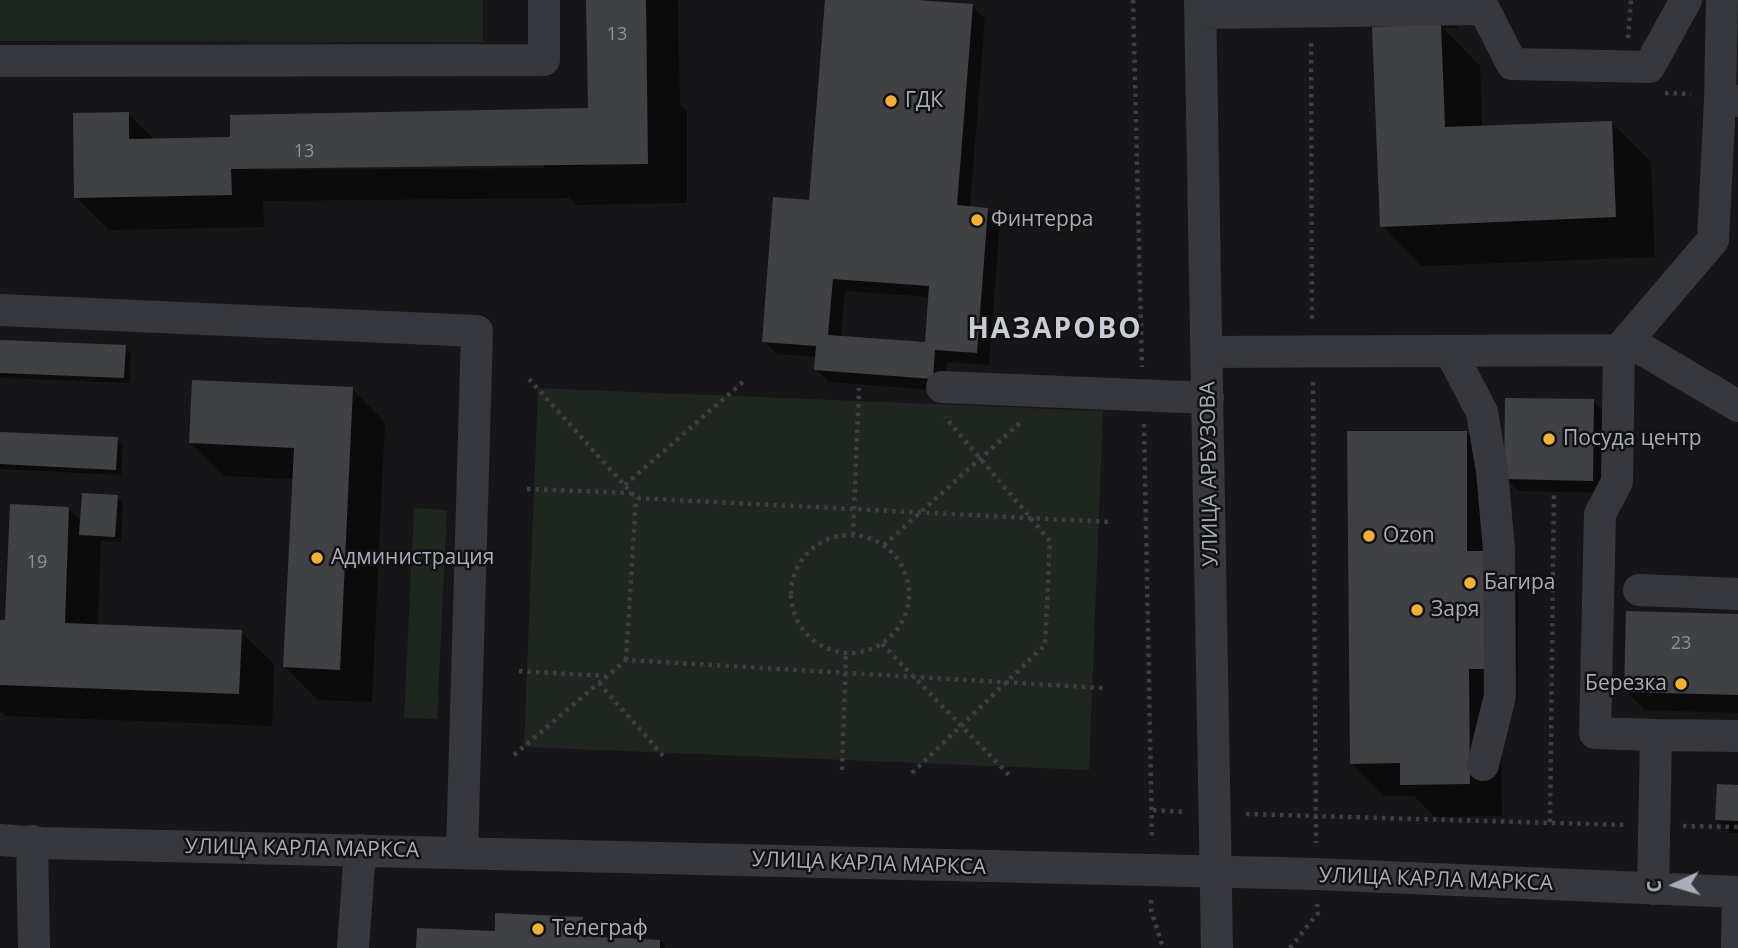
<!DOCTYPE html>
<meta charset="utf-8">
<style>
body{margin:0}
#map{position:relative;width:1738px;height:948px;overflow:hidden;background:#161618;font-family:"Open Sans",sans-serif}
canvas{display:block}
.north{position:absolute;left:1640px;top:850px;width:70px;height:70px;-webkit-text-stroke:5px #111113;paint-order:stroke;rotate:266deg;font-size:19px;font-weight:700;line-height:28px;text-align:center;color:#a8adb8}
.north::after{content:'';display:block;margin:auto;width:24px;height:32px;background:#a8adb8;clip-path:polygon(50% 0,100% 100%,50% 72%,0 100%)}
</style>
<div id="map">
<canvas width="1738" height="948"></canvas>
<div class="north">С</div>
</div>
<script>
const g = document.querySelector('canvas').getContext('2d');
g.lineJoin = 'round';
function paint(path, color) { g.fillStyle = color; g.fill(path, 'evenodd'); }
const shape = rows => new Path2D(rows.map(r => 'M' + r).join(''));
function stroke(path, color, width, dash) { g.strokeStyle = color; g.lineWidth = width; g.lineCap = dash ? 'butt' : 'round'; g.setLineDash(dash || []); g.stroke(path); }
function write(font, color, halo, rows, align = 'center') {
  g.font = font + ' "Open Sans",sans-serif'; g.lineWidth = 5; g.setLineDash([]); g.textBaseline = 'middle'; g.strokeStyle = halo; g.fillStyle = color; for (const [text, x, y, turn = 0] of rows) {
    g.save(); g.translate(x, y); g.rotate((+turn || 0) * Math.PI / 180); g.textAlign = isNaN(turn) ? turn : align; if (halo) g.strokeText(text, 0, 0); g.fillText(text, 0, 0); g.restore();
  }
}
paint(shape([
 [0,0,483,0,483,42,0,41],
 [538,388,1103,411,1089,770,524,747],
 [414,508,447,510,437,719,404,718]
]), '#1e261f');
paint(shape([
 [588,0,678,0,680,104,687,111,687,203,577,205,568,196,568,198,263,201,264,227,109,230,76,197,128,114,155,140,232,139,589,110],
 [544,164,544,168,262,170,262,167],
 [826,0,893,0,972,6,985,19,970,208,987,209,1000,222,989,365,947,362,945,391,829,382,816,369,817,357,777,354,764,341,811,202],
 [845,291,930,297,927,344,841,337],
 [1458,0,1458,28,1443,28,1480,66,1482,128,1611,122,1651,162,1655,257,1422,266,1382,226,1403,27],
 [0,342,125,347,131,353,130,383,0,378],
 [352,389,385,422,372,702,318,700,285,667,294,479,224,476,191,443],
 [1593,401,1606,414,1605,493,1519,491,1506,478],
 [1466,432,1499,465,1499,568,1518,586,1518,701,1501,701,1502,816,1435,817,1414,796,1384,796,1351,763],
 [0,433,117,439,123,445,121,475,0,469],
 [117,497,123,503,121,542,101,541,98,626,241,632,274,664,272,726,5,716,0,711,0,622,7,622,69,508,82,522],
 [1738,616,1738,713,1645,710,1626,691],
 [1738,787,1738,833,1730,833,1717,820],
 [582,919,595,932,594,938,660,941,666,948,417,948]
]), '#0007');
paint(shape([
 [586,0,646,0,648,164,231,169,232,195,74,198,73,113,129,112,129,139,230,137,230,115,588,108],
 [825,0,916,0,973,4,957,205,988,208,977,353,935,350,933,379,814,370,816,346,762,342,773,197,809,200],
 [833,279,929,286,925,342,828,335],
 [1441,24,1445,127,1612,121,1616,217,1380,227,1372,27],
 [0,340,126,345,124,378,0,373],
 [192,380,353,387,340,670,283,667,294,448,189,443],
 [1505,398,1594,399,1593,481,1504,479],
 [1347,431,1467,431,1467,551,1485,551,1486,669,1469,669,1470,784,1400,785,1400,763,1350,764],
 [0,432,118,437,116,470,0,464],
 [82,493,118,495,115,537,79,535],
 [10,504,69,507,65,623,242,630,239,694,0,685,0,620,5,620],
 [1626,611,1738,614,1738,695,1624,692],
 [1717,784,1738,785,1738,821,1715,820],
 [495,913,583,917,581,936,660,940,660,948,416,948,417,928,495,931]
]), '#404145');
stroke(shape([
 [1133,0,1142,367],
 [1628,38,1631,0],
 [1311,43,1312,321],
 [1665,93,1691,94],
 [529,379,636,498,1109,522],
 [1313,382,1316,843],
 [1144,424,1152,839],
 [625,485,744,381],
 [527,489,631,493],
 [853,535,859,388],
 '791 594a59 59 0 1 1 118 0a59 59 0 1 1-118 0Z',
 [884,545,1021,422],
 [882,644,1011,777],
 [626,660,636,498],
 [519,671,606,676],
 [599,683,666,759],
 [514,755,626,660,1103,688],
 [842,770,846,653],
 [912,773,1045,645,1050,541,945,417],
 [1153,810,1184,812],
 [1246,814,1625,825],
 [1550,822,1554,492],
 [1683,826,1738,827],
 [1151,900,1151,910,1163,948],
 [1290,948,1318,913,1317,904]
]), '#3d3f44', 4.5, [3.5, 5]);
stroke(shape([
 [1200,0,1217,948],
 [1201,13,1484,9,1512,64,1649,67,1686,0],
 [0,61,544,60,544,0],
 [1720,101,1722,0],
 [0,310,477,331,462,852],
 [1628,341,1738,406],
 [1619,350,1713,240,1720,101,1738,101],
 [1207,352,1619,350,1617,482,1600,514,1595,733,1656,735,1653,889],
 [1451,353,1482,412,1492,471,1499,550,1500,696,1483,765],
 [942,387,1208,398],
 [1639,590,1738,594],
 [1656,735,1738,736],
 [0,840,42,843,1316,874,1738,892],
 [32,841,34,948],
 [353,948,360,850],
 [1737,948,1738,895]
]), '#37383d', 32);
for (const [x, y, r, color] of [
 [891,101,7,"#f2b134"],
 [977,220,7,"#f2b134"],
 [1549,439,7,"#f2b134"],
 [1369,536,7,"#f2b134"],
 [317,558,7,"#f2b134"],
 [1470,583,7,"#f2b134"],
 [1417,610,7,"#f2b134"],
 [1681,684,7,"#f2b134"],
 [538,929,7,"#f2b134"]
]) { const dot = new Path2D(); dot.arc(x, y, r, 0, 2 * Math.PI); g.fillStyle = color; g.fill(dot); stroke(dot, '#111113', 2.5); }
write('18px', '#8e929b', null, [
 ["13",617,35],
 ["13",304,152],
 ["19",37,563],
 ["23",1681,644]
]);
write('21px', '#a8adb8', '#111113', [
 ["ГДК",905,101],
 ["Финтерра",991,220],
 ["Посуда центр",1563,439],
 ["Ozon",1383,536],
 ["Администрация",331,558],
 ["Багира",1484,583],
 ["Заря",1431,610],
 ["Березка",1667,684,"right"],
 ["Телеграф",552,929]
], 'left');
write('21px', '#a8adb8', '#111113', [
 ["УЛИЦА АРБУЗОВА",1210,474,-91],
 ["УЛИЦА КАРЛА МАРКСА",302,849,1],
 ["УЛИЦА КАРЛА МАРКСА",869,864,2],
 ["УЛИЦА КАРЛА МАРКСА",1436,880,2]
]);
g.letterSpacing = '2px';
write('bold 28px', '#c9ccd4', '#111113', [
 ["НАЗАРОВО",1055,330]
]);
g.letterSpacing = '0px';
</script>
